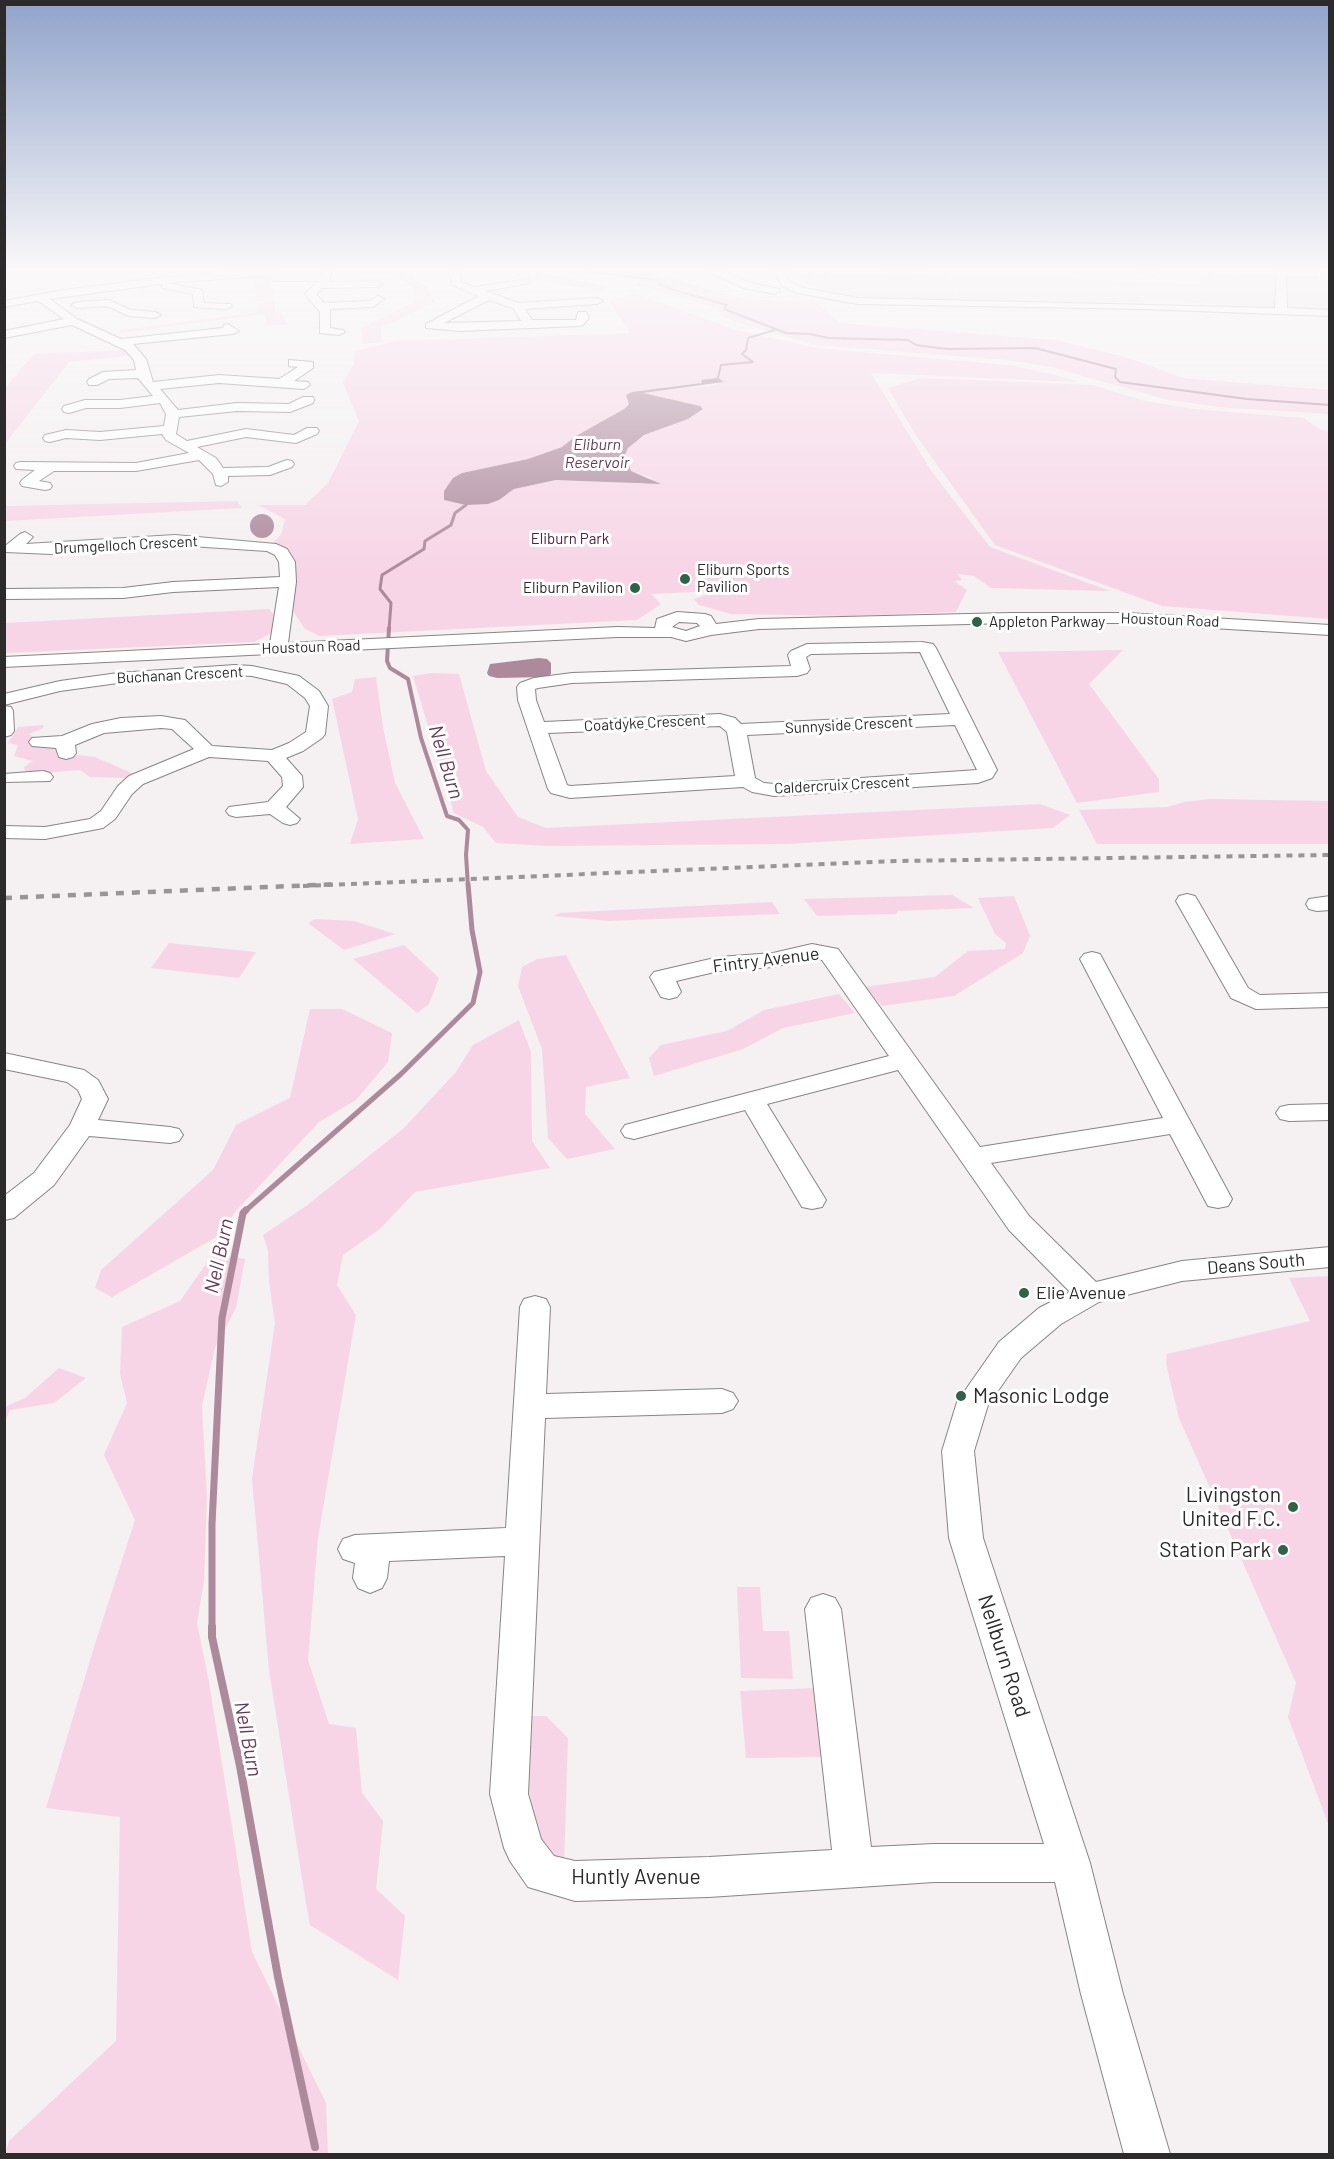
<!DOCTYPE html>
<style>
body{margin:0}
#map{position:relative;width:1334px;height:2159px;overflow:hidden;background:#f5f0f2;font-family:Barlow,sans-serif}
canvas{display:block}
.frame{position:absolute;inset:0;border:6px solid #2c2a2b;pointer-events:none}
</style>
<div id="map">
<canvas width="1334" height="2159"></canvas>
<div class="frame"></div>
</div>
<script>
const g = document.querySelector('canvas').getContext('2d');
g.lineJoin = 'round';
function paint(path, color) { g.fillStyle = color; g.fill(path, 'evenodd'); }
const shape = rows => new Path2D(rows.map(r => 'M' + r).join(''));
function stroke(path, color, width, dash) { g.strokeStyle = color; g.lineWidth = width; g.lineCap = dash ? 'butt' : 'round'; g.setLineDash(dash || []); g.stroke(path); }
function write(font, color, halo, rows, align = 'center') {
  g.font = font + ' Barlow,sans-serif'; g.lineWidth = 6; g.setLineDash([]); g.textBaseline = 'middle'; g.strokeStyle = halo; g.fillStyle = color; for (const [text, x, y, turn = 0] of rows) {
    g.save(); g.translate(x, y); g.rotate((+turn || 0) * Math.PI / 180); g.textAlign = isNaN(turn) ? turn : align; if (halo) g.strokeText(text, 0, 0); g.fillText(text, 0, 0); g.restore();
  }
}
paint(shape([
 [804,272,950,276,957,299,874,298,842,295,810,286,797,279,798,273],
 [1202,272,1329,275,1329,309,1195,303,958,299,951,275,1199,284]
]), '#f0e2e9');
paint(shape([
 [362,272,422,272,412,273,415,280,428,287,429,293,435,302,381,328,382,342,363,344,361,328,416,301,413,288,394,273,362,274],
 [606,272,646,272,742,298,787,302,813,300,840,323,1055,340,1126,357,1183,378,1329,390,1329,414,1228,408,1168,400,1051,367,1006,360,816,345,736,322,720,315,718,308,636,285,641,281],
 [517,273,540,273,611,287,599,291,514,275],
 [271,274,281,274,281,276,270,278,274,298,255,302,257,296,252,276,270,276],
 [634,293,733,329,816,348,1009,365,1056,375,1079,382,871,373,932,472,990,547,1110,591,991,588,974,576,957,574,962,580,954,581,967,590,956,612,850,616,731,614,699,605,694,599,717,591,651,594,661,604,637,620,319,636,305,629,293,611,286,555,271,544,281,535,285,519,258,505,305,505,328,483,359,421,343,383,354,363,354,351,396,341,630,333,609,301],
 [724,382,714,385,641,393,700,406,703,409,688,419,644,435,628,448,625,455,631,471,652,478,643,484,589,480,556,480,514,489,499,500,462,473,528,459,562,447,576,436,624,409,629,404,632,392],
 [274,300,276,312,282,313,287,325,267,326,265,314,120,333,119,330,258,312,257,303],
 [125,350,128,356,69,362,5,444,5,388,34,354],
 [921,378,1093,385,1145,401,1194,409,1304,418,1319,429,1329,432,1329,619,1162,606,995,545,915,434,888,388],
 [237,501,242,508,5,521,5,506],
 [269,609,274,615,272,633,254,642,5,653,5,623],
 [1123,650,1089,684,1159,779,1159,792,1077,803,998,652],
 [431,673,459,674,486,771,518,817,546,828,1040,804,1070,815,1053,828,787,844,548,846,496,843,483,827,454,813,413,676],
 [376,677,383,727,395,783,424,839,350,844,358,819,332,699,352,692,355,679],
 [44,725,43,728,29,734,34,737,31,742,59,746,57,753,95,757,134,774,127,778,90,777,80,770,42,773,25,771,24,767,33,761,14,756,18,745,8,743,18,727],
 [1210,799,1329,801,1329,844,1097,844,1079,810,1167,807,1184,802],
 [952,895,974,908,898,911,896,914,817,916,804,899],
 [1014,896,1030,936,1023,953,954,996,882,1006,865,987,935,977,968,951,1005,949,1006,943,995,934,978,898],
 [772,902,780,914,609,921,554,916,559,913],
 [316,919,354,921,395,934,344,950,308,923],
 [169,943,256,952,239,978,151,968],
 [404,945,439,978,429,1004,417,1013,353,959],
 [566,955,630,1078,586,1087,585,1114,615,1149,567,1159,548,1138,542,1049,518,986,522,967,537,959],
 [839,994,855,1013,783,1028,743,1049,654,1076,649,1058,661,1045,727,1031,764,1010],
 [310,1009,342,1009,392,1033,388,1062,356,1100,319,1122,235,1212,220,1235,112,1297,95,1288,101,1270,213,1170,236,1125,290,1098],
 [519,1020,531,1052,532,1141,550,1168,415,1192,380,1229,343,1255,337,1285,356,1315,318,1538,308,1660,329,1724,356,1728,362,1793,383,1821,376,1889,405,1916,398,1980,310,1925,306,1903,269,1670,252,1478,275,1323,269,1282,268,1251,263,1235,306,1206,404,1128,456,1072,473,1045],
 [213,1254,245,1259,236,1308,215,1348,202,1406,207,1497,204,1581,197,1623,209,1682,252,1952,326,2103,328,2154,5,2154,9,2141,116,2041,120,1817,46,1808,94,1647,135,1520,104,1455,127,1403,120,1374,122,1327,180,1301],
 [1329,1276,1330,1276,1329,1826,1288,1717,1296,1683,1179,1418,1166,1364,1167,1354,1310,1321,1289,1278],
 [59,1368,86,1378,54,1403,10,1410,5,1422,5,1407,25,1398],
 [737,1587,760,1587,763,1631,789,1631,793,1679,741,1678],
 [818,1688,824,1757,746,1758,740,1691],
 [522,1716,546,1716,568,1738,564,1867,544,1853,534,1819,524,1760]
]), '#f7d5e6');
paint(shape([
 [718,378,724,382,643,393,700,406,703,409,688,419,644,435,628,448,625,455,631,471,661,484,556,480,514,489,499,500,488,504,466,505,444,500,444,491,453,478,462,473,528,459,562,447,576,436,624,409,629,404,626,395,632,392,702,383,701,380],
 '250 526a12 12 0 1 1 24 0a12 12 0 1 1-24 0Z',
 [539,658,547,659,551,663,551,674,546,677,497,678,489,676,487,673,490,664]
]), '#ad899c');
stroke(shape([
 [591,272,657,280,660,284,674,290,727,305,724,309,786,333,810,334,828,338,908,340,916,345,947,349,1035,348,1116,369,1115,377,1120,382,1247,399,1330,405],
 [718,378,721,365,753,362,742,354,746,350,748,338,775,330]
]), '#ad899c', 2);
stroke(shape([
 [389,630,391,603,380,589,382,575,424,549,425,541,451,525,455,513,466,505]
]), '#ad899c', 3);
stroke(shape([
 [389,628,387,661,390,668,408,679,421,738,447,816,459,820,468,830,466,855,468,886]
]), '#ad899c', 4);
stroke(shape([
 [244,1212,401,1074,473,1003,480,972,472,930,468,884]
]), '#ad899c', 5);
stroke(shape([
 [212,1628,212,1524,222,1318,243,1213,246,1210]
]), '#ad899c', 7);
stroke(shape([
 [212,1627,212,1637,240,1766,278,1977,315,2147]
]), '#ad899c', 8);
const minor = shape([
 [231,272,277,272,272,275,169,283,202,290,204,303,230,304,232,306,226,309,194,307,193,294,162,288,162,284,50,299,77,319,121,339,223,328,224,325,228,324,239,331,233,334,133,344,146,359,153,382,219,375,279,379,298,367,289,366,289,360,313,362,313,368,294,381,308,382,310,385,304,389,219,383,160,389,178,410,237,403,289,404,303,397,313,397,314,400,313,403,290,412,237,411,179,417,176,434,187,441,246,429,294,435,307,428,317,428,319,431,317,434,296,443,246,437,197,447,216,458,223,468,268,467,287,460,292,461,294,464,292,467,270,475,228,476,228,482,221,486,216,485,213,474,199,460,136,471,54,471,39,481,50,483,52,486,50,489,45,490,22,486,20,483,22,480,35,470,16,469,14,466,16,463,21,462,136,463,189,453,166,440,162,434,100,440,66,438,50,442,45,441,43,438,45,435,66,430,100,432,164,426,166,414,160,403,120,408,86,408,69,413,64,412,62,409,64,406,85,400,120,400,153,396,138,378,109,379,97,385,89,385,87,382,89,379,103,372,136,370,134,360,125,350,72,325,4,338,4,331,64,319,38,301,4,307,4,301,64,290,158,278,231,272],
 [322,272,332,272,329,282,378,281,383,284,378,287,323,288,316,294,324,303,370,301,378,296,384,299,373,307,330,309,330,328,343,330,345,332,339,335,320,333,320,312,305,294,318,281,274,281,269,278,274,275,321,275,322,272],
 [450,272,460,272,461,282,474,287,529,279,529,283,486,291,518,303,597,298,603,301,597,304,525,309,532,320,576,320,578,312,586,312,589,318,583,325,579,326,461,331,426,328,426,324,479,296,452,285,450,272],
 [489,300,513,308,521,321,444,323,489,300],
 [708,272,722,272,751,283,779,289,780,291,775,294,744,288,708,272],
 [774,272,784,272,790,282,804,288,858,298,1275,308,1277,272,1312,272,1316,275,1315,277,1286,277,1287,308,1330,310,1330,316,1142,309,858,304,797,293,782,286,774,272],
 [882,272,922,272,917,275,887,275,882,272],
 [1143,272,1159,272,1154,275,1143,272],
 [109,300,131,310,155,312,161,315,155,318,129,316,107,306,77,308,71,305,77,302,109,300],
 [25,532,33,537,26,544,175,535,276,544,287,549,295,562,296,582,288,643,617,627,655,628,657,619,677,612,705,614,711,616,716,624,759,619,1010,613,1127,613,1330,625,1330,635,1127,623,1010,623,759,629,711,635,686,641,671,637,617,637,4,667,4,657,270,644,279,587,173,592,123,598,4,599,4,589,123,588,173,582,280,577,279,562,275,555,267,551,175,545,52,554,5,552,5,546,20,534,25,532],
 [679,622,697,623,700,626,686,631,672,627,679,622],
 [922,642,933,644,936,648,997,770,992,778,978,783,774,796,752,792,743,787,570,798,551,793,548,789,518,700,517,687,520,683,534,678,572,673,791,666,788,655,791,651,807,644,922,642],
 [920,652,950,714,741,724,735,718,720,714,544,722,536,700,535,689,538,688,572,683,797,676,807,673,810,669,806,657,811,654,920,652],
 [955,725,977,770,774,784,764,783,755,778,747,735,955,725],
 [720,726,727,732,735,776,570,786,567,785,548,733,720,726],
 [235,665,252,666,299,676,319,691,328,706,325,734,322,738,303,751,286,758,302,776,303,787,286,807,300,819,297,823,290,825,283,823,270,814,236,817,229,815,226,811,229,807,268,802,283,786,282,777,268,761,209,757,143,784,132,794,115,819,103,828,45,839,4,838,4,826,45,827,90,819,101,811,118,786,129,776,194,749,172,729,161,728,104,733,75,745,76,753,73,757,66,759,59,757,56,748,32,746,29,742,32,738,62,736,92,724,121,718,161,716,185,720,212,746,272,750,289,743,306,732,310,706,305,698,287,684,252,676,235,675,118,683,60,691,4,705,4,694,60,681,118,673,235,665],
 [4,706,11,707,13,711,14,731,11,735,4,737,4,706],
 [43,771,50,773,53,777,50,781,4,782,4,774,43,771],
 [1187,894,1195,896,1198,901,1248,988,1260,995,1330,993,1330,1007,1256,1009,1231,998,1176,901,1179,896,1187,894],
 [1330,896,1330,910,1317,911,1309,909,1306,904,1309,899,1330,896],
 [812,944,838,949,980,1147,1163,1118,1080,959,1084,954,1092,952,1100,954,1232,1199,1228,1206,1218,1208,1208,1206,1170,1134,991,1163,1029,1216,1096,1282,1182,1261,1330,1247,1330,1267,1182,1281,1099,1302,1061,1324,1021,1358,988,1405,974,1451,983,1538,1090,1863,1123,1994,1170,2154,1124,2154,1081,1994,1055,1882,934,1882,709,1897,575,1901,528,1887,510,1861,504,1848,490,1794,505,1556,389,1561,387,1578,382,1588,370,1593,358,1588,353,1578,355,1563,343,1559,338,1549,343,1539,355,1535,506,1528,520,1307,524,1299,535,1296,546,1299,550,1307,546,1394,722,1389,733,1393,738,1401,733,1409,722,1413,545,1418,528,1794,541,1839,554,1856,575,1861,709,1857,832,1850,805,1609,811,1598,823,1594,835,1598,841,1609,871,1847,934,1844,1044,1844,949,1538,942,1451,957,1402,999,1342,1039,1308,1070,1292,1009,1230,898,1070,767,1104,826,1200,822,1207,812,1209,802,1207,745,1110,634,1139,625,1137,621,1131,625,1125,889,1056,822,960,812,958,773,967,719,971,676,981,681,992,677,997,669,999,661,997,650,977,654,972,719,957,773,953,812,944],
 [4,1053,84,1070,98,1080,108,1099,98,1120,170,1127,179,1129,183,1135,179,1141,170,1143,89,1136,54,1185,14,1218,4,1220,4,1196,34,1173,70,1125,82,1099,78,1090,67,1082,4,1069,4,1053],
 [1330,1104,1330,1120,1289,1121,1280,1119,1276,1113,1280,1107,1289,1105,1330,1104]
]);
stroke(minor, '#898486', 2);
paint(minor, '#fff');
stroke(shape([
 [303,886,896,861,1330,855]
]), '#999597', 4, [6, 6]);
stroke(shape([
 [4,898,339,884]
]), '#999597', 4.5, [8, 8]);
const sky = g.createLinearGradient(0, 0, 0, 574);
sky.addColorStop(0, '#90a3ca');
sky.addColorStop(0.47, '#faf8f9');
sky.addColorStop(1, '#faf8f900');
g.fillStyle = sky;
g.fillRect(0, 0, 1334, 574);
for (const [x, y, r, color] of [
 [685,579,6,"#2f6247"],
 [635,588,6,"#2f6247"],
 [977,622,6,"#2f6247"],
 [1024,1293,6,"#2f6247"],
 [961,1396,6,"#2f6247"],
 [1293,1507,6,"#2f6247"],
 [1283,1550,6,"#2f6247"]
]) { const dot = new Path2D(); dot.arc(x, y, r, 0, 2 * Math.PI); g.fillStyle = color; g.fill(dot); stroke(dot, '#fff', 2); }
write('15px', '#52223f', '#fff', [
 ["Eliburn Park",570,539]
]);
write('15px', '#2c2a2b', '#fff', [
 ["Drumgelloch Crescent",126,545,-3],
 ["Houstoun Road",1170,620,2],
 ["Houstoun Road",311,647,-2],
 ["Buchanan Crescent",180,675,-3],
 ["Coatdyke Crescent",645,723,-3],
 ["Sunnyside Crescent",849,725,-3],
 ["Caldercruix Crescent",842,785,-3]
]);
write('15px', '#2c2a2b', '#fff', [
 ["Eliburn Sports",697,570],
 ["Pavilion",697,587],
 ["Eliburn Pavilion",623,588,"right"],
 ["Appleton Parkway",989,622]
], 'left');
write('italic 16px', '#6b3956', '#fff', [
 ["Eliburn",597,445],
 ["Reservoir",597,463]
]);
write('18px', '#2c2a2b', '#fff', [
 ["Fintry Avenue",766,960,-7],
 ["Deans South",1256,1264,-5]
]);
write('18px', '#2c2a2b', '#fff', [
 ["Elie Avenue",1036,1293]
], 'left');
write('italic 20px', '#6b3956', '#fff', [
 ["Nell Burn",446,762,73],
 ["Nell Burn",219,1256,-78],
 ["Nell Burn",248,1739,79]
]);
write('21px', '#2c2a2b', '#fff', [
 ["Masonic Lodge",973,1396,"left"],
 ["Livingston",1281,1495],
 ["United F.C.",1281,1519],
 ["Station Park",1271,1550]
], 'right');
write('21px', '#2c2a2b', '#fff', [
 ["Nellburn Road",1004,1656,72],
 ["Huntly Avenue",636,1877]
]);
</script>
